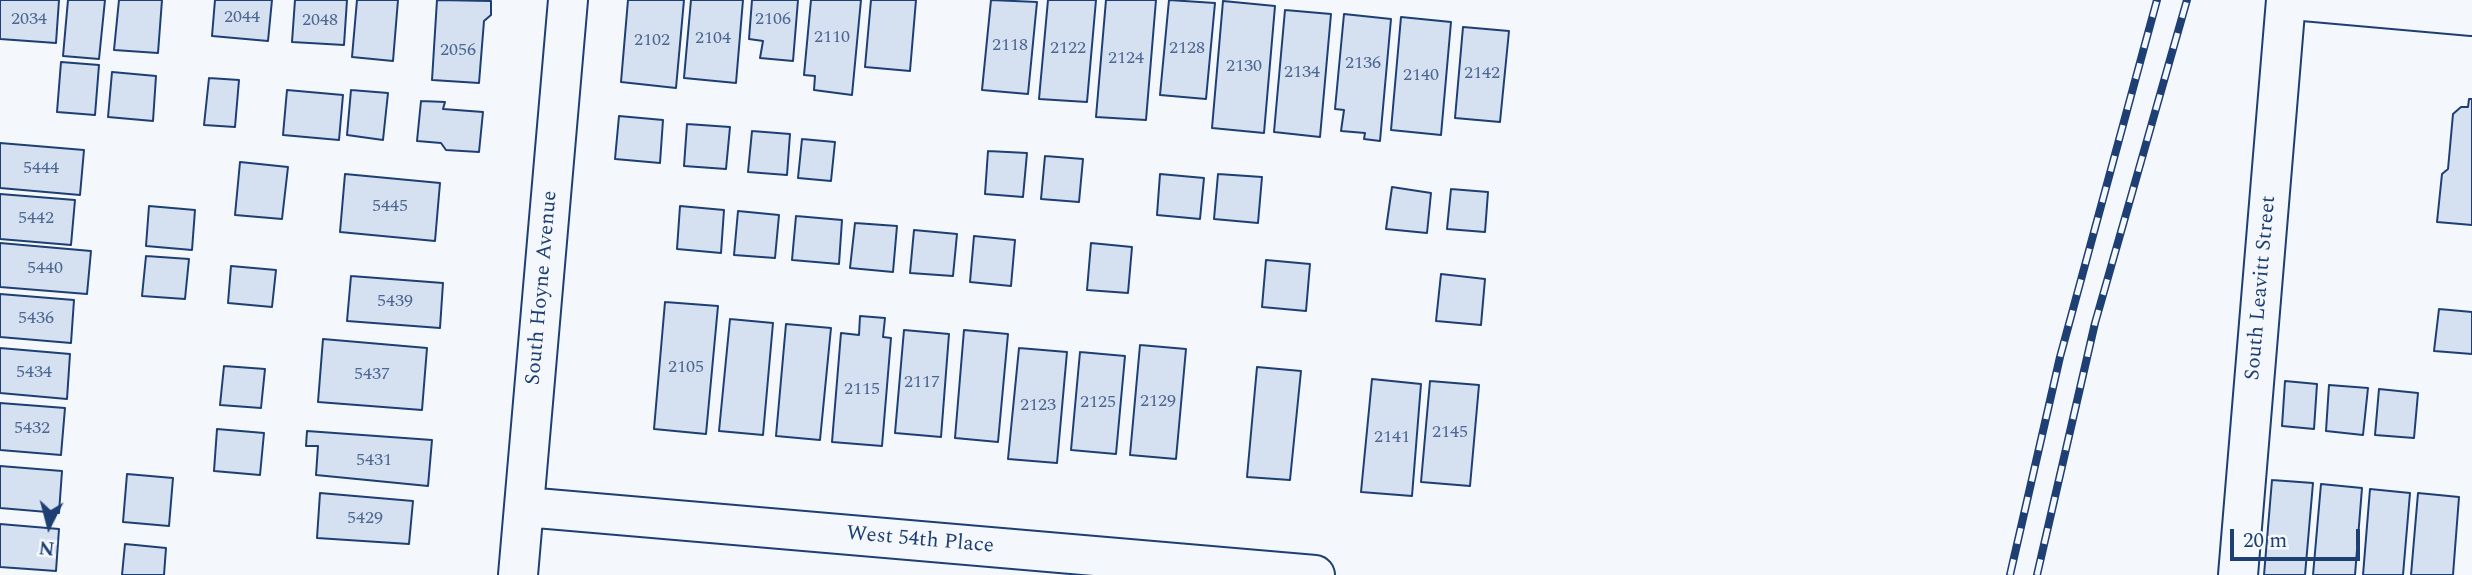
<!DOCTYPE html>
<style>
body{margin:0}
#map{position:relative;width:2472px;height:575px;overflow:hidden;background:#f4f7fb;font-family:Spectral,serif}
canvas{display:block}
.north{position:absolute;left:14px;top:491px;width:70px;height:70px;-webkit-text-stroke:5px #f4f7fb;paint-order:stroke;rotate:186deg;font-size:19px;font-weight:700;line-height:28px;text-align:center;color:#1d3f73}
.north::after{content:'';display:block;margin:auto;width:24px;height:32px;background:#1d3f73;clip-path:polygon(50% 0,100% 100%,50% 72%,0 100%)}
.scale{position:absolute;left:2230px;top:529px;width:130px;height:32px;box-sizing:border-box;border:4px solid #1d3f73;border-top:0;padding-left:9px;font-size:21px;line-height:24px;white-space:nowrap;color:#1d3f73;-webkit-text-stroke:5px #f4f7fb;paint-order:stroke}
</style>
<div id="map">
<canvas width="2472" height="575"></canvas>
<div class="north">N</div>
<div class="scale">20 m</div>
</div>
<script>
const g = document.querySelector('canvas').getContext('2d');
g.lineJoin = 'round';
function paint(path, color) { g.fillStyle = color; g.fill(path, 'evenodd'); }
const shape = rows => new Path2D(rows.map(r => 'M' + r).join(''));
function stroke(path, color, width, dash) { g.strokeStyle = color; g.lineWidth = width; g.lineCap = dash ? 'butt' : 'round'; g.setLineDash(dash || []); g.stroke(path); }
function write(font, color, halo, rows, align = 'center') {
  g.font = font + ' Spectral,serif'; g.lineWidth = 5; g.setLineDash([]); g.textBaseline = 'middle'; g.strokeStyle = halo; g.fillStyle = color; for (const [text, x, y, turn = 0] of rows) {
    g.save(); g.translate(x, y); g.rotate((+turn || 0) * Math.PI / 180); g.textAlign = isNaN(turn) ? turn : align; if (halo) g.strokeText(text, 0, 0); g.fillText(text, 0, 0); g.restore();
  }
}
const building = shape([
 [0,0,59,0,56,43,0,39,0,0],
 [68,0,105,0,99,59,63,56,68,0],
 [119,0,162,0,158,53,114,50,119,0],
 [215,0,272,0,268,41,212,36,215,0],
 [295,0,347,0,344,45,292,42,295,0],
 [357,0,398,0,393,61,352,57,357,0],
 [437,0,491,1,491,15,484,21,479,83,432,80,437,0],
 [628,0,684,0,676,88,621,82,628,0],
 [691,0,743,0,736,83,684,78,691,0],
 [752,0,798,0,793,61,760,58,763,41,749,39,752,0],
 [811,0,861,0,852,95,814,90,815,76,804,75,811,0],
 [871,0,916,0,910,71,865,67,871,0],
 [991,0,1037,2,1028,94,982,90,991,0],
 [1048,0,1096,0,1087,102,1039,99,1048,0],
 [1106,0,1156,0,1146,120,1096,117,1106,0],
 [1169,0,1215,3,1206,99,1160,95,1169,0],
 [1223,1,1275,6,1264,133,1212,128,1223,1],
 [1285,10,1331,14,1320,137,1274,132,1285,10],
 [1344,14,1391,19,1380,141,1364,139,1365,133,1341,131,1344,110,1335,109,1344,14],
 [1401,17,1451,22,1441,135,1391,130,1401,17],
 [1463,27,1509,31,1500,122,1455,118,1463,27],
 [61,62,99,65,95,115,57,112,61,62],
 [112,72,156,76,153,121,108,117,112,72],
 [209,78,239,80,235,127,204,125,209,78],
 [287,90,343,95,339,140,283,135,287,90],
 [351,90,388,93,383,140,347,135,351,90],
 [2469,99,2472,99,2472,225,2437,222,2442,174,2448,169,2453,114,2461,107,2468,107,2469,99],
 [421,101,445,102,443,109,483,112,479,152,446,150,441,143,417,141,421,101],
 [619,116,663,120,660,163,615,159,619,116],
 [687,124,730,127,726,169,684,166,687,124],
 [752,131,790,134,787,175,748,172,752,131],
 [802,139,835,142,831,181,798,178,802,139],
 [0,143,84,150,80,195,0,188,0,143],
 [988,151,1027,153,1023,197,985,194,988,151],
 [1045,156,1083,159,1079,202,1041,199,1045,156],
 [240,162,288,167,282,219,235,215,240,162],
 [345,174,440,183,435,241,340,232,345,174],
 [1160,174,1204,178,1200,219,1157,215,1160,174],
 [1218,174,1262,177,1258,223,1214,219,1218,174],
 [1392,187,1431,193,1427,233,1386,229,1392,187],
 [1451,189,1488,192,1485,232,1447,229,1451,189],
 [0,194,75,200,71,245,0,239,0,194],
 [149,206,195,210,192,250,146,246,149,206],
 [680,206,724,210,721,253,677,249,680,206],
 [738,211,779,215,775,258,734,255,738,211],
 [796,216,842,220,839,264,792,260,796,216],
 [855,223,897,226,893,272,850,268,855,223],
 [914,230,957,234,953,276,910,273,914,230],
 [974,236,1015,240,1011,286,970,282,974,236],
 [0,243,91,251,87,294,0,287,0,243],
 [1091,243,1132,247,1128,293,1087,290,1091,243],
 [146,256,189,259,185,299,142,296,146,256],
 [1266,260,1310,264,1306,311,1262,307,1266,260],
 [231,266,276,270,272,307,228,303,231,266],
 [1441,274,1485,279,1481,325,1436,321,1441,274],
 [351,276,443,283,440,328,347,321,351,276],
 [0,294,74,300,71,343,0,337,0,294],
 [665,302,718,306,706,434,654,429,665,302],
 [2439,309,2472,312,2472,354,2434,351,2439,309],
 [860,316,885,318,883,337,891,338,882,446,832,442,841,333,859,335,860,316],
 [730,319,773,323,763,435,719,431,730,319],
 [786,324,831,328,820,440,776,436,786,324],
 [904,330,949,334,941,437,895,433,904,330],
 [964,330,1008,334,998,442,955,438,964,330],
 [323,339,427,348,422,410,318,402,323,339],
 [1140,345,1186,349,1176,459,1130,455,1140,345],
 [0,348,70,354,67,399,0,393,0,348],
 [1019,348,1067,352,1057,463,1008,459,1019,348],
 [1080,352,1125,356,1116,454,1071,450,1080,352],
 [224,366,265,369,261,408,220,405,224,366],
 [1257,367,1301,371,1290,480,1247,477,1257,367],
 [1372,379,1421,384,1412,496,1361,492,1372,379],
 [1430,381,1479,385,1470,486,1421,482,1430,381],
 [2285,381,2317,384,2314,429,2282,426,2285,381],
 [2329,385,2368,388,2363,435,2326,431,2329,385],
 [2379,389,2418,393,2414,438,2375,435,2379,389],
 [0,403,65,408,61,455,0,450,0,403],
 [217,429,264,433,260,475,214,471,217,429],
 [307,431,432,440,428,486,316,475,318,446,306,446,307,431],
 [0,466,62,471,59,513,0,508,0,466],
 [127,474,173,478,169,526,123,522,127,474],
 [2272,480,2313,483,2305,575,2264,575,2272,480],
 [2321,484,2362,488,2355,575,2313,575,2321,484],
 [2370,489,2410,493,2403,575,2363,575,2370,489],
 [320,493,413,501,409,544,317,538,320,493],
 [2418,493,2459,497,2453,575,2411,575,2418,493],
 [0,524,59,529,56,571,0,567,0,524],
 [125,544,166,548,164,575,122,575,125,544]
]);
paint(building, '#d5e0f0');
stroke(building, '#1d3f73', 2);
const street = shape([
 [525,507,1315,575],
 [518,575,568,0],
 [2238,575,2286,0]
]);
const secondary = shape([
 [2292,0,2472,16]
]);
stroke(street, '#1d3f73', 42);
stroke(secondary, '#1d3f73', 42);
stroke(street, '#f4f7fb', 38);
stroke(secondary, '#f4f7fb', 38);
const rail = shape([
 [2010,575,2060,357,2157,0],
 [2037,575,2095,323,2187,0]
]);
stroke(rail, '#1d3f73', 8);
stroke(rail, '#f4f7fb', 5, [16]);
write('18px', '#4b6792', null, [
 ["2044",242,18],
 ["2034",29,20],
 ["2106",773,20],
 ["2048",320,21],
 ["2110",832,38],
 ["2104",713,39],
 ["2102",652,41],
 ["2118",1010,46],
 ["2122",1068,49],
 ["2128",1187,49],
 ["2056",458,51],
 ["2124",1126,59],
 ["2136",1363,64],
 ["2130",1244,67],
 ["2134",1302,73],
 ["2142",1482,74],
 ["2140",1421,76],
 ["5444",41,169],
 ["5445",390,207],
 ["5442",36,219],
 ["5440",45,269],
 ["5439",395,302],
 ["5436",36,319],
 ["2105",686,368],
 ["5434",34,373],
 ["5437",372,375],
 ["2117",922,383],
 ["2115",862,390],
 ["2129",1158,402],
 ["2125",1098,403],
 ["2123",1038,406],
 ["5432",32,429],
 ["2145",1450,433],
 ["2141",1392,438],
 ["5431",374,461],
 ["5429",365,519]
]);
write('21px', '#1d3f73', '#f4f7fb', [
 ["South Hoyne Avenue",543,288,-85],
 ["South Leavitt Street",2262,288,-85],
 ["West 54th Place",920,541,5]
]);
</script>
